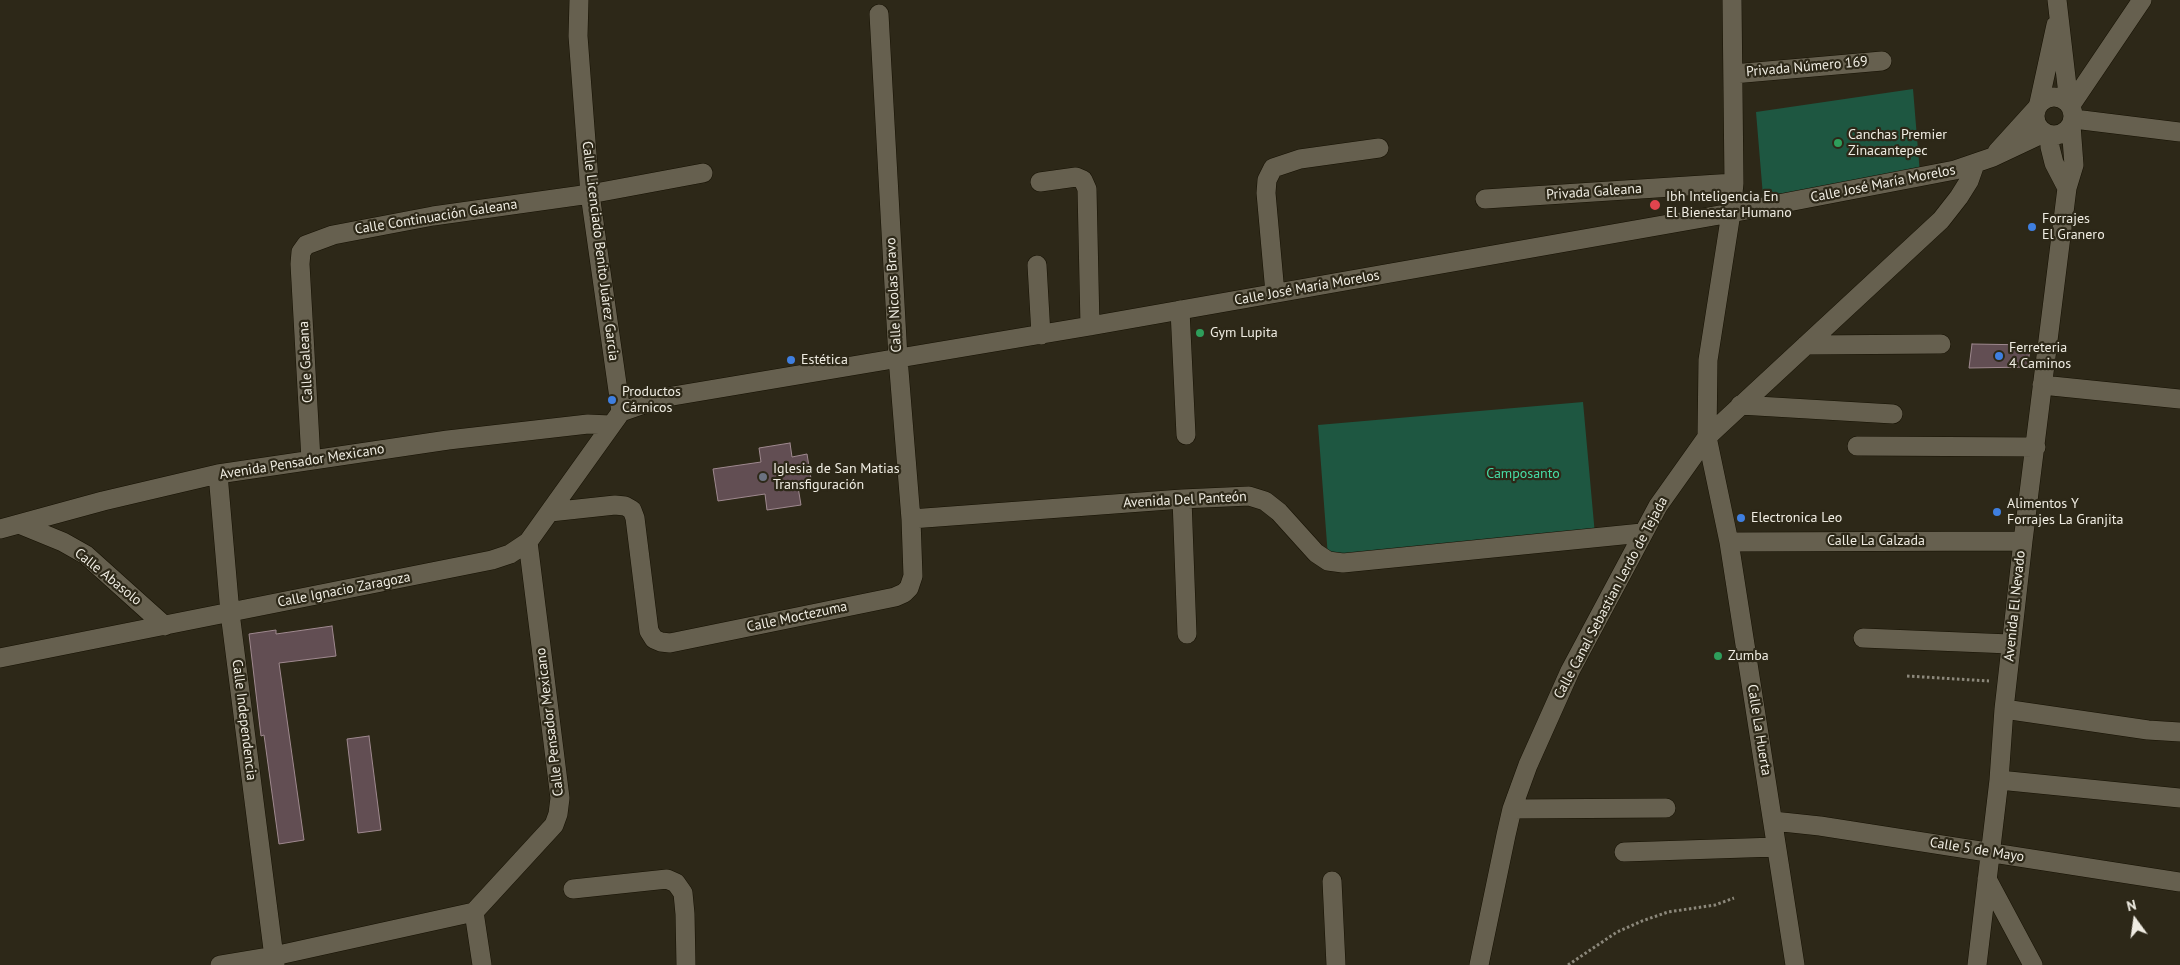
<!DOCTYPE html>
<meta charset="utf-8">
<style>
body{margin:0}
#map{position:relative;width:2180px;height:965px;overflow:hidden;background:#2d2818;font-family:"PT Sans",sans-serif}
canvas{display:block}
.north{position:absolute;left:2110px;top:895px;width:50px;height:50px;-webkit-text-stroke:4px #2d2818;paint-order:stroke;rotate:346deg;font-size:14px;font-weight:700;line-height:20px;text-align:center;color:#efece2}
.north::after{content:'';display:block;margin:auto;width:18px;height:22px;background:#efece2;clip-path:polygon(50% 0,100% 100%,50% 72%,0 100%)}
</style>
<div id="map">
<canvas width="2180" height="965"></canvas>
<div class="north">N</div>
</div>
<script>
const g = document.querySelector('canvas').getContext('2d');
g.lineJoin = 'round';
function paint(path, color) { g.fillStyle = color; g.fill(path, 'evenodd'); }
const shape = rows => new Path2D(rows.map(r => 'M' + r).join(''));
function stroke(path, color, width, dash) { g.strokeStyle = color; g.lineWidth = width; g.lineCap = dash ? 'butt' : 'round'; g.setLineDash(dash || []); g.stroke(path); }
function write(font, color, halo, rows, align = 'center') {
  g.font = font + ' "PT Sans",sans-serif'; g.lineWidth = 4.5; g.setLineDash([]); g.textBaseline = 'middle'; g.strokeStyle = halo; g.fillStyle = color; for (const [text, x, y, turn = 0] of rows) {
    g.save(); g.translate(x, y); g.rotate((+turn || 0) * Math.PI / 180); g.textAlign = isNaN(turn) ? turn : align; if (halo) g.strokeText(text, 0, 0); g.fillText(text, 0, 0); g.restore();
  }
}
paint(shape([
 [1913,89,1920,174,1763,196,1756,112],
 [1583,402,1595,535,1328,557,1318,425]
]), '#1e5741');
const building = shape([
 [1972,344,2031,345,2027,367,1969,368,1972,344],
 [790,443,792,457,807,454,812,485,798,487,801,505,767,510,765,494,718,501,713,469,761,462,759,448,790,443],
 [332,626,336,656,279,663,304,840,279,844,264,735,261,736,249,634,276,630,276,634,332,626],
 [369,736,381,830,358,833,347,739,369,736]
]);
paint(building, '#624e53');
stroke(building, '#9f898f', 1);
const minor = shape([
 [579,0,578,36,590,194,621,412],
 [1732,0,1734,183,1731,213,1708,360,1707,437,1729,542,1795,965],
 [2057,0,2069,103],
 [1733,74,1882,61],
 '2035 116a19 19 0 1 1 38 0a19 19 0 1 1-38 0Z',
 [2039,103,2056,25],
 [2071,105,2142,0],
 [2074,119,2180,132],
 [2050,135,2050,147,2054,163,2067,188],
 [1997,152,2036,109],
 [1040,182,1076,177,1083,180,1087,189,1090,326],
 [1485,199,1734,183],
 [1037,265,1041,335],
 [1275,293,1266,193,1267,180,1273,168,1300,159,1379,148],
 [1180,310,1186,435],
 [1806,345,1941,344],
 [2042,385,2180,399],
 [1740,405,1893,414],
 [1857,446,2036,447],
 [311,460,300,264,301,252,306,245,333,235,433,216,590,194,703,173],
 [218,474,230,613,275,965],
 [1182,499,1187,634],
 [550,512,615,505,625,506,632,510,635,518,649,631,654,639,661,642,670,643,895,597,904,593,909,588,913,576,911,519,898,358,879,14],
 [911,519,1182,499,1249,496,1265,501,1279,512,1316,553,1328,561,1343,563,1642,533],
 [19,524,63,542,86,555,165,626],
 [0,529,103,501,218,474,448,440,588,424,610,425],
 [1729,542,2023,541],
 [1863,638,2010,644],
 [0,658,492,560,510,554,528,542,621,412,661,398,1090,326,1731,213,1955,170,1993,157,2044,133],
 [2004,709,2148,730,2180,732],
 [1999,780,2180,798],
 [1512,809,1666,808],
 [1773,821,1820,826,2180,882],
 [1624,852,1776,847],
 [1987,879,2033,965],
 [1332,881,1336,965],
 [573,889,667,879,676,883,683,893,685,914,686,965],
 [474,912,482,965],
 [220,965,274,956,474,912,554,825,558,814,560,798,528,542],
 [1479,965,1506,835,1512,809,1528,765,1570,671,1658,506,1707,437,1941,220,1959,197,1969,181,1975,164],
 [1977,965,1999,780,2004,709,2023,541,2067,188,2074,165,2071,125]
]);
stroke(minor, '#161103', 20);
stroke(shape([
 [1907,676,1989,681],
 [1568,965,1617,932,1642,921,1668,912,1715,905,1734,898]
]), '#8c887b', 3, [2.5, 2.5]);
stroke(minor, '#66604f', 19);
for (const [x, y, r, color] of [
 [1838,143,5,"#2e9e5b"],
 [1655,205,6,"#e0444e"],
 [2032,227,5,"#3f7fe0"],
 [1200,333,5,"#2e9e5b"],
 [1999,356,5,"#3f7fe0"],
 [791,360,5,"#3f7fe0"],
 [612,400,5,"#3f7fe0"],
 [763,477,5,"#6b7280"],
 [1997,512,5,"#3f7fe0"],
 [1741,518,5,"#3f7fe0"],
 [1718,656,5,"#2e9e5b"]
]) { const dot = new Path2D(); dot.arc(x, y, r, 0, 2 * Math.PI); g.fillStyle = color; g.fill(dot); stroke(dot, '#2d2818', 2); }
write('14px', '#efece2', '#2d2818', [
 ["Privada Número 169",1807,67,-5],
 ["Calle José María Morelos",1883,184,-11],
 ["Privada Galeana",1594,192,-4],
 ["Calle Continuación Galeana",436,217,-9],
 ["Calle Licenciado Benito Juárez Garcia",600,251,83],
 ["Calle José María Morelos",1307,288,-10],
 ["Calle Nicolas Bravo",894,295,-93],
 ["Calle Galeana",306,362,-93],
 ["Avenida Pensador Mexicano",302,462,-9],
 ["Avenida Del Panteón",1185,500,-3],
 ["Calle La Calzada",1876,541],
 ["Calle Abasolo",108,577,39],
 ["Calle Ignacio Zaragoza",344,590,-11],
 ["Calle Canal Sebastian Lerdo de Tejada",1611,598,-62],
 ["Avenida El Nevado",2015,606,-84],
 ["Calle Moctezuma",797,617,-12],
 ["Calle Independencia",244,720,83],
 ["Calle Pensador Mexicano",550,722,-97],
 ["Calle La Huerta",1759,730,81],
 ["Calle 5 de Mayo",1977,850,9]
]);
write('14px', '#efece2', '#2d2818', [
 ["Canchas Premier",1848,135],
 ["Zinacantepec",1848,151],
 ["Ibh Inteligencia En",1666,197],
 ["El Bienestar Humano",1666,213],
 ["Forrajes",2042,219],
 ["El Granero",2042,235],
 ["Gym Lupita",1210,333],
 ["Ferreteria",2009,348],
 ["4 Caminos",2009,364],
 ["Estética",801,360],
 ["Productos",622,392],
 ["Cárnicos",622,408],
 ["Iglesia de San Matias",773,469],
 ["Transfiguración",773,485],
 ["Alimentos Y",2007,504],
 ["Forrajes La Granjita",2007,520],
 ["Electronica Leo",1751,518],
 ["Zumba",1728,656]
], 'left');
write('14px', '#46dca5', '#2d2818', [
 ["Camposanto",1523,474]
]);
</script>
